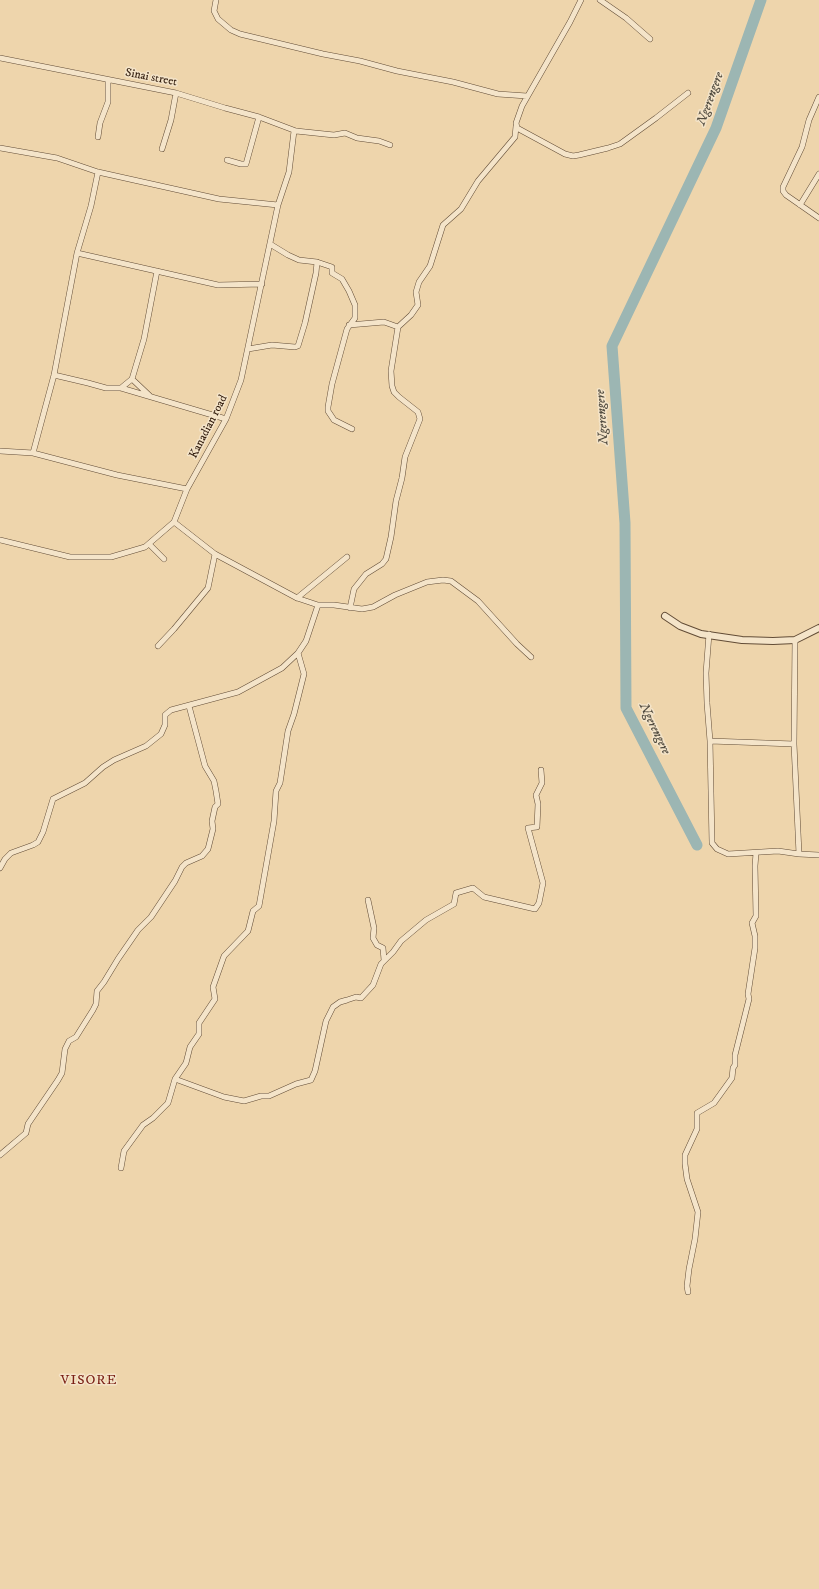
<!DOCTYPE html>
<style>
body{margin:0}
canvas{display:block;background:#eed5ac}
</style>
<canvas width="819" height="1589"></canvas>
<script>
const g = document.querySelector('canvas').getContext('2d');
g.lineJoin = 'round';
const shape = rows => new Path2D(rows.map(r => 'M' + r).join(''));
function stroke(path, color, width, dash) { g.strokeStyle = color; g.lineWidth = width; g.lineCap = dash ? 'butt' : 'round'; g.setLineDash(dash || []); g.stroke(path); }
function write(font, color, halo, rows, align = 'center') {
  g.font = font + ' "IM FELL DW Pica",serif'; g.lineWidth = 3; g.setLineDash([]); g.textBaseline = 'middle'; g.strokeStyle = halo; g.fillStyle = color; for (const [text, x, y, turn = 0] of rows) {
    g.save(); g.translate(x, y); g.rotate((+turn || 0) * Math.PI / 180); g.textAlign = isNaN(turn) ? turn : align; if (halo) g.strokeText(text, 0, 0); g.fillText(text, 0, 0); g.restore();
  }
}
stroke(shape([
 [697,845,626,708,625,523,612,346,716,128,761,0]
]), '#9cb6b3', 11);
const minor = shape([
 [216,0,214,11,218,19,231,30,240,34,323,54,360,61,397,71,453,82,498,94,527,96],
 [581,0,570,22,522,106,516,123,517,128,565,154,573,156,579,155,608,148,620,144,656,118,688,93],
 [600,0,626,18,650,39],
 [0,58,176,93,225,108,259,117,296,131,334,135,345,133,357,138,379,141,390,145],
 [819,97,809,120,802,147,783,187,783,191,786,195,819,218],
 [98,137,100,123,108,102,108,80],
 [0,148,57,158,98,172,219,199,278,205],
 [162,149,171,120,176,93],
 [227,160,241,164,246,164,259,117],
 [800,205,819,174],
 [270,244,288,255,299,260,317,262,332,267,332,273,342,279,349,291,355,305,355,318,347,329,332,384,328,407,328,411,334,420,352,429],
 [77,253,218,285,262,284],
 [349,325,384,322,398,327,411,315,418,305,416,292,419,282,430,266,443,225,461,209,478,181,515,137,516,126],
 [248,349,272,345,295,347,298,346,305,323,316,273,317,262],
 [54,375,88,383,106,388,121,388,226,419],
 [121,388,132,379],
 [150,396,132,379,144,339,157,271],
 [0,451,33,453,117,475,187,489],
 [33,453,54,375,77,253,91,206,98,172],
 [174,522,215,554,297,598,318,605,334,605,362,609,373,607,395,595,427,582,443,580,451,581,478,601,517,644,531,657],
 [0,540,70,557,111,557,145,547,174,522,187,489,226,419,241,380,278,205,289,172,294,131],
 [149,544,164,559],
 [297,598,347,557],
 [350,608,354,589,366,574,382,564,386,559,391,537,396,501,402,478,405,457,420,419,418,412,399,397,394,392,392,386,391,371,398,327],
 [709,634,706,673,707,703,710,741,712,843,717,849,728,854,778,851,799,854,819,855],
 [795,640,794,744,799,854],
 [158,646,174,629,208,588,215,554],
 [710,741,794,744],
 [0,868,5,859,11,853,33,845,38,842,43,832,53,799,85,783,103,767,114,760,146,746,161,734,165,725,165,715,171,710,238,692,282,668,298,653,306,641,318,605],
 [368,900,374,928,373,938,377,945,383,948,384,960],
 [175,1079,224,1097,244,1101,261,1096,269,1096,296,1084,311,1080,315,1071,326,1021,333,1007,340,1002,347,1000,356,997,361,998,373,985,381,964,393,952,401,941,426,920,454,904,456,893,473,888,484,897,535,909,539,903,543,883,528,828,537,827,538,804,536,795,542,783,541,770],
 [0,1155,26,1133,28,1124,58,1080,62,1073,65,1049,69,1041,76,1037,93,1010,96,1004,97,991,104,982,118,959,138,930,151,917,175,881,182,867,186,863,202,856,208,849,213,829,212,821,215,807,218,804,216,791,214,781,205,766,189,706],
 [121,1168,124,1151,143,1125,153,1118,168,1103,175,1079,186,1063,190,1047,199,1034,199,1023,215,999,213,987,224,956,248,931,253,911,259,906,274,821,276,791,280,783,288,731,294,714,304,674,298,653],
 [688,1292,687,1286,689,1269,695,1239,698,1212,687,1179,685,1164,685,1155,697,1129,697,1113,714,1103,732,1078,733,1068,735,1065,735,1055,749,999,748,994,755,948,755,936,752,923,756,916,755,866,756,853]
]);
const tertiary = shape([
 [665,616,680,626,701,634,742,640,773,641,795,640,819,628]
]);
stroke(minor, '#624c36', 6);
stroke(tertiary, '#624c36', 8);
stroke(minor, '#f4e4c9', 5);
stroke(tertiary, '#f4e4c9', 6);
write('12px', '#331e0f', '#f4e4c9', [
 ["Sinai street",151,78,11],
 ["Kanadian road",209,427,-63]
]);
write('italic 13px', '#524c40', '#f4e4c9', [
 ["Ngerengere",711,99,-70],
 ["Ngerengere",603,417,-94],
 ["Ngerengere",654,729,64]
]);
g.letterSpacing = '1px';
write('14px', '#7a1f14', '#f4e4c9', [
 ["VISORE",89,1381]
]);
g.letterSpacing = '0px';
</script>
